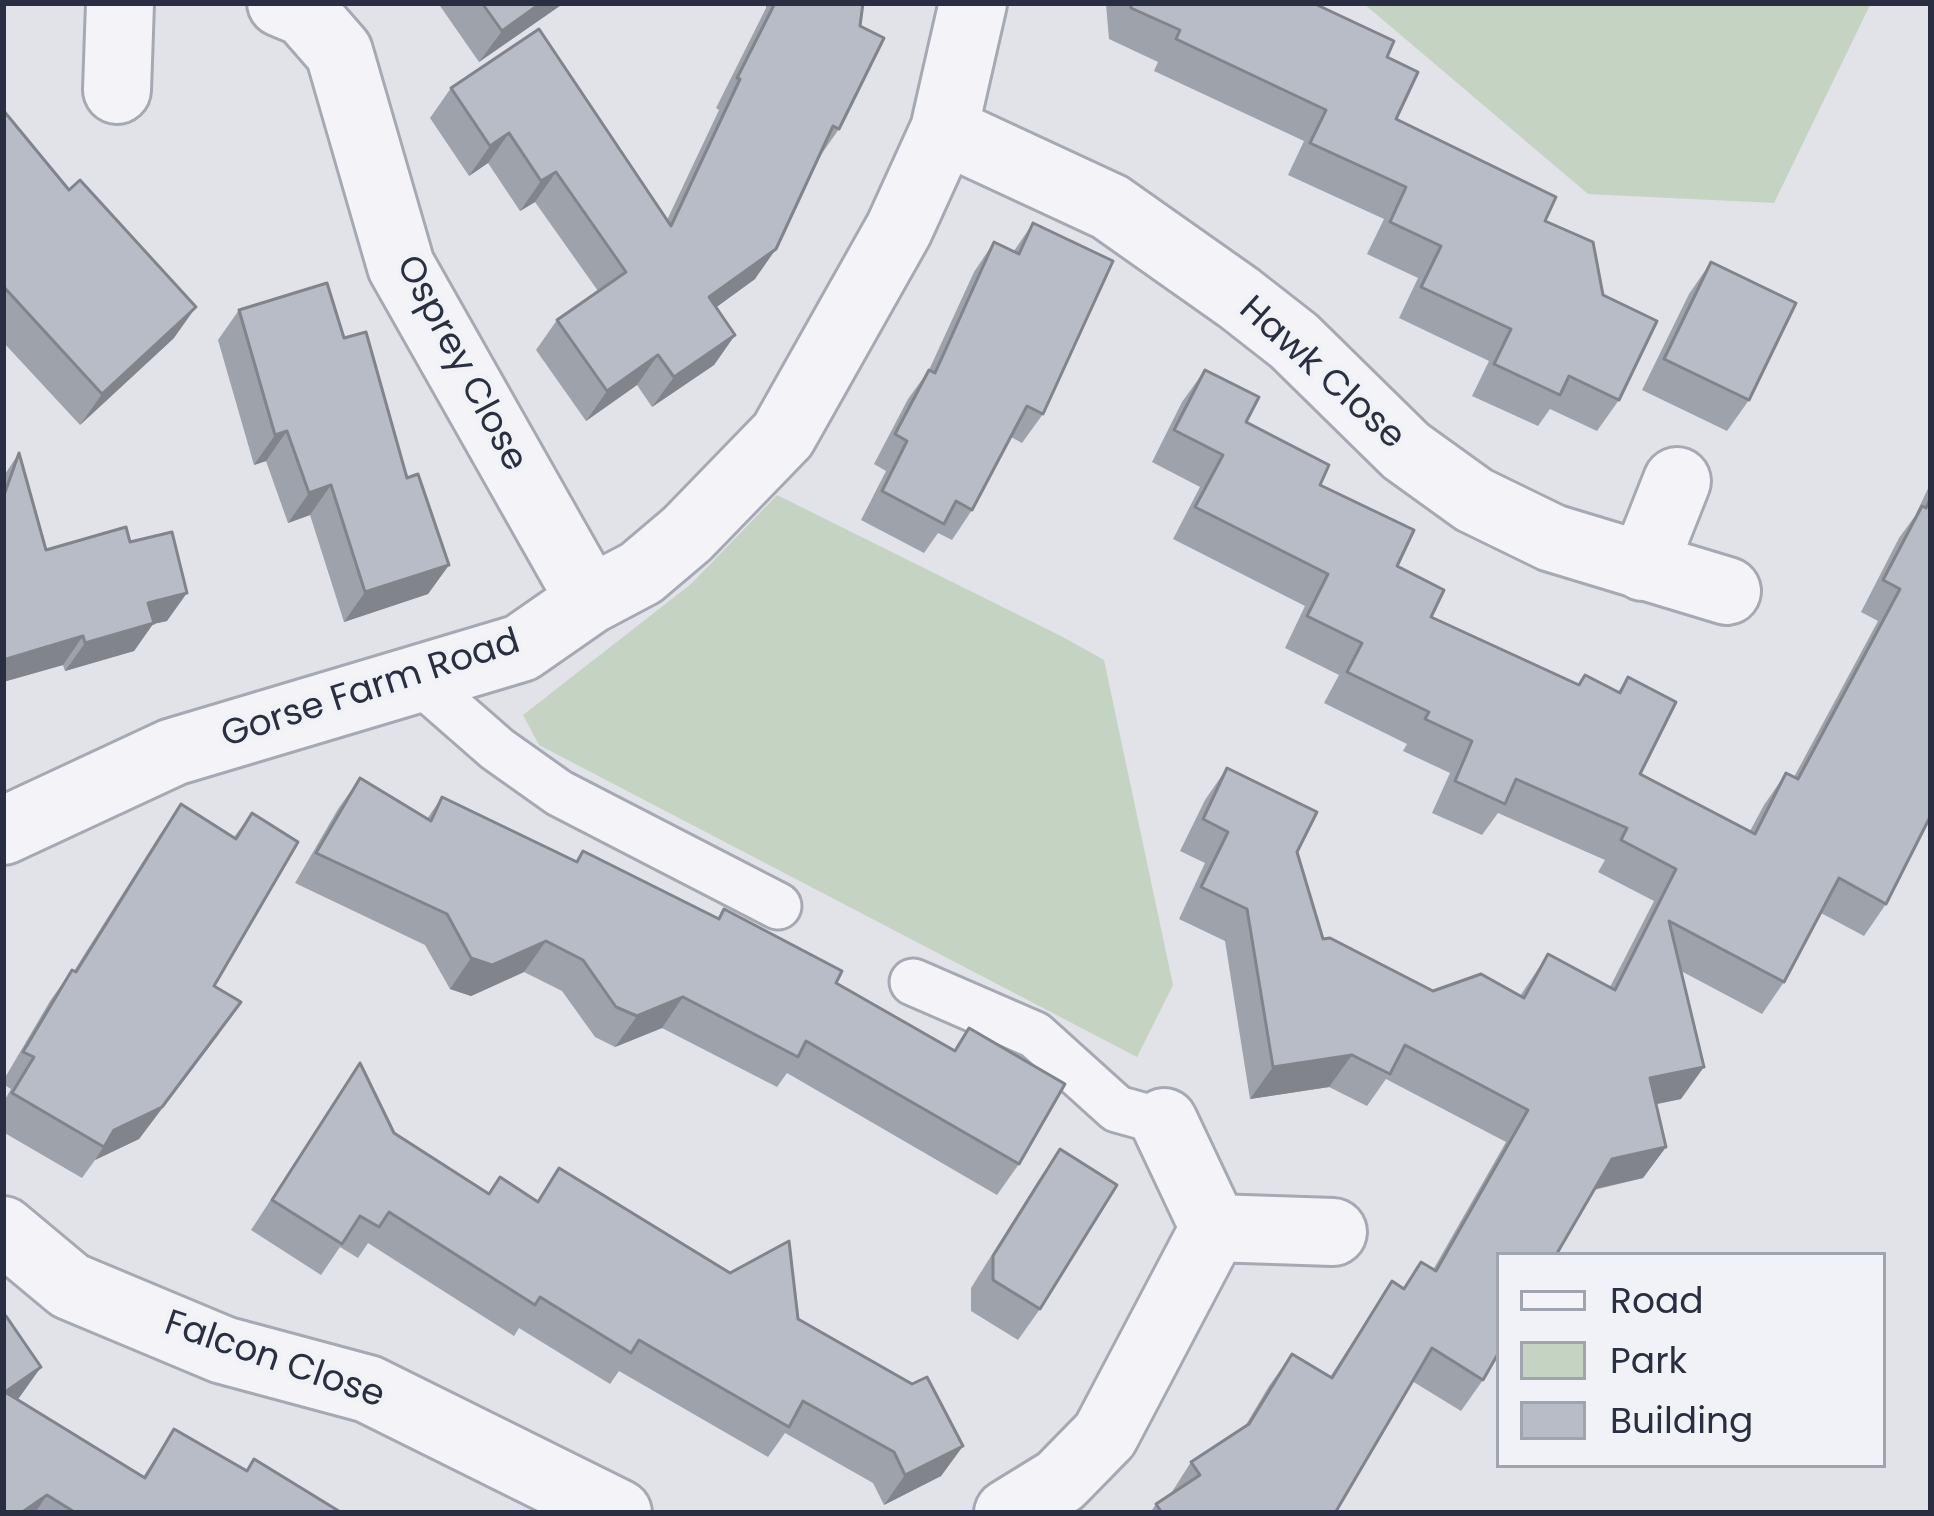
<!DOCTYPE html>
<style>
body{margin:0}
#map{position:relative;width:1934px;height:1516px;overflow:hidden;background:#e1e3e9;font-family:Poppins,sans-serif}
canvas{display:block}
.frame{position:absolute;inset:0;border:6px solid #292f41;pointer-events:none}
.legend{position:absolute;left:1496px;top:1252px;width:390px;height:216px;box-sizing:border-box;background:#f0f2f7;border:3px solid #a0a4ae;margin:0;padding:15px 21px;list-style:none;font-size:36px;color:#292f41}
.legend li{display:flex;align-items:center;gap:24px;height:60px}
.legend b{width:60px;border:3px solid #a0a4ae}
</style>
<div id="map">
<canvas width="1934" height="1516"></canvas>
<div class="frame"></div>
<ul class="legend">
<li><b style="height:15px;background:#f4f4f8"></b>Road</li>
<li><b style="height:33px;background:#c4d3c2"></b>Park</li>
<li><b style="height:33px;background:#b8bcc6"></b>Building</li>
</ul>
</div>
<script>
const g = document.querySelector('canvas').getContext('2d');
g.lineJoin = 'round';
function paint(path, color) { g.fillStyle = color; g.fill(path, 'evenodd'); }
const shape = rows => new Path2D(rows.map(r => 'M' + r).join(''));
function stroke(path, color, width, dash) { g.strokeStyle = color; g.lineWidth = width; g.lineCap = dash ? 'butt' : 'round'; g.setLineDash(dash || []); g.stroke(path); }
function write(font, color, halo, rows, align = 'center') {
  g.font = font + ' Poppins,sans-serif'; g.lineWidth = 9; g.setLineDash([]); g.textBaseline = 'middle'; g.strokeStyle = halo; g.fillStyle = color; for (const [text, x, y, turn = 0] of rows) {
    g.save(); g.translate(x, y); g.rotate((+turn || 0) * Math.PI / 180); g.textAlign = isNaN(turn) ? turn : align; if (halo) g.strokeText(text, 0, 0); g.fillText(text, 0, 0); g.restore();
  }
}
paint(shape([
 [1363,3,1871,3,1774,203,1588,194],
 [777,495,1063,637,1104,660,1173,985,1137,1057,539,745,523,715,691,584]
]), '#c4d3c2');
const lane = shape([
 [417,679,497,749,559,793,778,906],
 [913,982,1035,1035,1117,1109,1164,1122]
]);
const street = shape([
 [281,3,305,13,339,52,401,266,590,600],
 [117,90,120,3],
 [944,130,1110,207,1239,298,1294,341,1406,451,1474,500,1552,538,1727,591],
 [1643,567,1677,481],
 [3,831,173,752,521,648,590,600,641,573,687,534,783,435,899,229,944,130,973,3],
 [1164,1122,1214,1228,1333,1232],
 [3,1230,70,1286,223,1350,368,1389,618,1513],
 [1008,1513,1060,1481,1105,1435,1214,1228]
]);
stroke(lane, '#a6a9b3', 51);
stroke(street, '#a6a9b3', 72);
stroke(lane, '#f4f4f8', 45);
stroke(street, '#f4f4f8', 66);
paint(shape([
 [438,3,564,3,479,62],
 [766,3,863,3,839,129,818,159,755,279,716,307,735,335,714,365,652,407,637,385,586,421,536,350,557,320,598,291,535,202,520,211,488,163,469,176,430,118,451,88,667,220,719,110,716,108,766,8],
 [1104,3,1313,3,1387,57,1396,119,1545,221,1619,400,1597,431,1550,409,1538,426,1472,396,1489,361,1399,318,1418,278,1367,254,1384,219,1288,175,1304,141,1154,71,1158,62,1109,39,1106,4],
 [3,110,69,190,174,338,80,425,3,342],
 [1033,223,1043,414,1022,443,1011,437,972,510,952,540,938,533,924,553,861,520,886,471,874,464,908,399,929,370,974,272,994,242,1014,251],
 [1711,262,1749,400,1727,431,1642,390,1689,294],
 [239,310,344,338,449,565,428,594,344,622,310,515,288,523,266,461,254,465,218,340],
 [1205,370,1246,422,1320,485,1397,566,1431,617,1578,684,1585,675,1618,692,1628,677,1640,774,1750,831,1764,805,1786,773,1794,777,1878,621,1861,612,1899,538,1915,516,1931,482,1931,815,1886,904,1864,936,1821,913,1784,982,1762,1014,1681,971,1681,1099,1656,1104,1666,1147,1643,1178,1594,1190,1483,1380,1461,1411,1412,1381,1335,1513,1150,1513,1156,1504,1170,1495,1191,1462,1244,1428,1269,1386,1292,1354,1330,1377,1392,1281,1403,1288,1421,1262,1433,1270,1506,1142,1386,1079,1367,1106,1329,1087,1250,1099,1225,941,1179,919,1205,863,1180,851,1205,800,1227,768,1297,852,1323,939,1433,991,1520,996,1548,954,1610,987,1654,901,1598,872,1605,860,1498,813,1482,835,1432,813,1450,773,1403,751,1407,744,1324,703,1339,675,1285,648,1305,606,1173,539,1200,487,1152,462,1182,402],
 [19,453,46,550,130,542,167,621,153,624,134,651,65,671,63,665,3,682,3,477],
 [360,778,427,819,442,797,576,861,583,851,718,918,724,909,836,983,954,1050,969,1028,1019,1164,997,1195,787,1073,777,1087,662,1028,615,1047,595,1037,562,991,524,972,471,996,450,989,425,945,295,883,338,809],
 [181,804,234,837,252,813,214,986,219,1034,139,1139,95,1160,82,1178,3,1132,3,1103,11,1089,3,1084,3,1081,50,1001,72,970,74,971,159,836],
 [360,1063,394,1133,488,1194,537,1201,559,1168,798,1319,963,1446,941,1476,884,1505,873,1483,785,1433,768,1457,619,1371,610,1384,519,1328,514,1336,368,1243,358,1258,340,1247,321,1275,251,1230],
 [1060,1149,1040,1309,1018,1340,971,1311,971,1288,1038,1181],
 [3,1318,41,1367,17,1400,143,1477,174,1429,246,1471,342,1513,3,1513]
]), '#9ea2aa');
paint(shape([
 [541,3,564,3,479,62,502,31],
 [509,133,488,163,469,176,490,146],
 [556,172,535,202,520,211,541,181],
 [776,249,755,279,688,328,709,297],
 [196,307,174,338,80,425,102,394],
 [735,335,714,365,652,407,674,377],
 [658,355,637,385,586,421,607,391],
 [287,431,266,461,254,465,275,435],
 [331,485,310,515,288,523,309,493],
 [449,565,428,594,344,622,365,592],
 [187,593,167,621,153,624,134,651,65,671,85,643,148,603],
 [83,636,63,665,3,682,3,660],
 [546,941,524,972,471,996,450,989,471,958],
 [683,997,662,1028,615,1047,637,1016],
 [241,1002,139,1139,95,1160,114,1130],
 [1352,1055,1329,1087,1250,1099,1273,1067],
 [1704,1067,1681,1099,1628,1110,1650,1078],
 [1666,1147,1643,1178,1590,1190,1612,1159],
 [41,1367,19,1398,3,1409,5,1392],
 [963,1446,941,1476,884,1505,905,1475],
 [47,1495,35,1513,21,1513]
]), '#81848b');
const building = shape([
 [482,3,541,3,502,31,482,3],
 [775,3,863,3,860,26,884,38,839,129,833,126,776,249,709,297,735,335,674,377,658,355,607,391,557,320,626,272,556,172,541,181,509,133,490,146,451,88,539,29,671,226,740,79,737,78,775,3],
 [1131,3,1313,3,1394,41,1387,57,1418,72,1396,119,1556,197,1545,221,1593,242,1603,295,1657,321,1619,400,1569,376,1560,395,1494,364,1511,329,1421,287,1441,246,1390,222,1406,187,1310,143,1326,110,1176,39,1180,30,1131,8,1131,3],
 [3,110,69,190,80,180,196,307,102,394,3,286,3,110],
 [1033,223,1113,261,1043,414,1027,406,972,510,956,501,944,524,882,491,907,441,895,434,929,370,935,373,994,242,1019,254,1033,223],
 [1711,262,1796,303,1749,400,1664,359,1711,262],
 [327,283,344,338,366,332,407,478,418,474,449,565,365,592,331,485,309,493,287,431,275,435,239,310,327,283],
 [1205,370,1259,397,1246,422,1329,465,1320,485,1414,530,1397,566,1444,590,1431,617,1579,685,1585,675,1620,693,1628,677,1676,702,1640,774,1755,834,1786,773,1798,779,1900,589,1883,580,1922,506,1926,508,1931,497,1931,815,1886,904,1839,878,1784,982,1669,921,1704,1067,1650,1078,1666,1147,1612,1159,1556,1255,1499,1255,1499,1352,1483,1380,1432,1348,1335,1513,1162,1513,1156,1504,1200,1475,1191,1462,1249,1424,1292,1354,1332,1378,1392,1281,1404,1289,1421,1262,1436,1271,1528,1110,1405,1045,1390,1074,1352,1055,1273,1067,1247,909,1201,887,1228,832,1203,819,1227,768,1317,812,1297,852,1323,939,1330,938,1433,991,1481,974,1524,998,1548,954,1615,990,1676,869,1621,840,1627,828,1516,779,1505,804,1455,781,1472,741,1425,719,1429,712,1347,672,1362,643,1307,616,1328,574,1195,507,1223,455,1174,430,1205,370],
 [19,453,46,550,126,527,130,542,172,532,187,593,148,603,154,623,85,643,83,636,3,660,3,498,19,453],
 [360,778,431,821,442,797,577,862,583,851,719,919,724,909,842,971,836,983,955,1051,969,1028,1065,1084,1019,1164,806,1041,798,1057,683,997,637,1016,616,1007,583,960,546,941,492,965,471,958,447,914,316,853,360,778],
 [181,804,236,839,252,813,298,842,214,986,241,1002,162,1107,114,1130,104,1147,12,1093,34,1057,23,1052,72,970,76,972,181,804],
 [360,1063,394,1133,489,1194,500,1177,538,1202,559,1168,730,1273,789,1241,798,1319,912,1384,927,1377,963,1446,905,1475,894,1452,803,1401,789,1427,639,1340,631,1353,540,1297,535,1305,389,1212,379,1227,360,1216,342,1244,272,1200,360,1063],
 [1060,1149,1117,1185,1040,1309,993,1280,993,1256,1060,1149],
 [6,1316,41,1367,5,1392,145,1478,174,1429,247,1471,254,1459,342,1513,76,1513,47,1495,21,1513,3,1513,3,1318,6,1316]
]);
paint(building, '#b8bcc6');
stroke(building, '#81848b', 3);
write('36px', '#292f41', '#f0f2f7', [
 ["Osprey Close",460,364,62],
 ["Hawk Close",1321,374,42],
 ["Gorse Farm Road",371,690,-18],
 ["Falcon Close",274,1361,19]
]);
</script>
